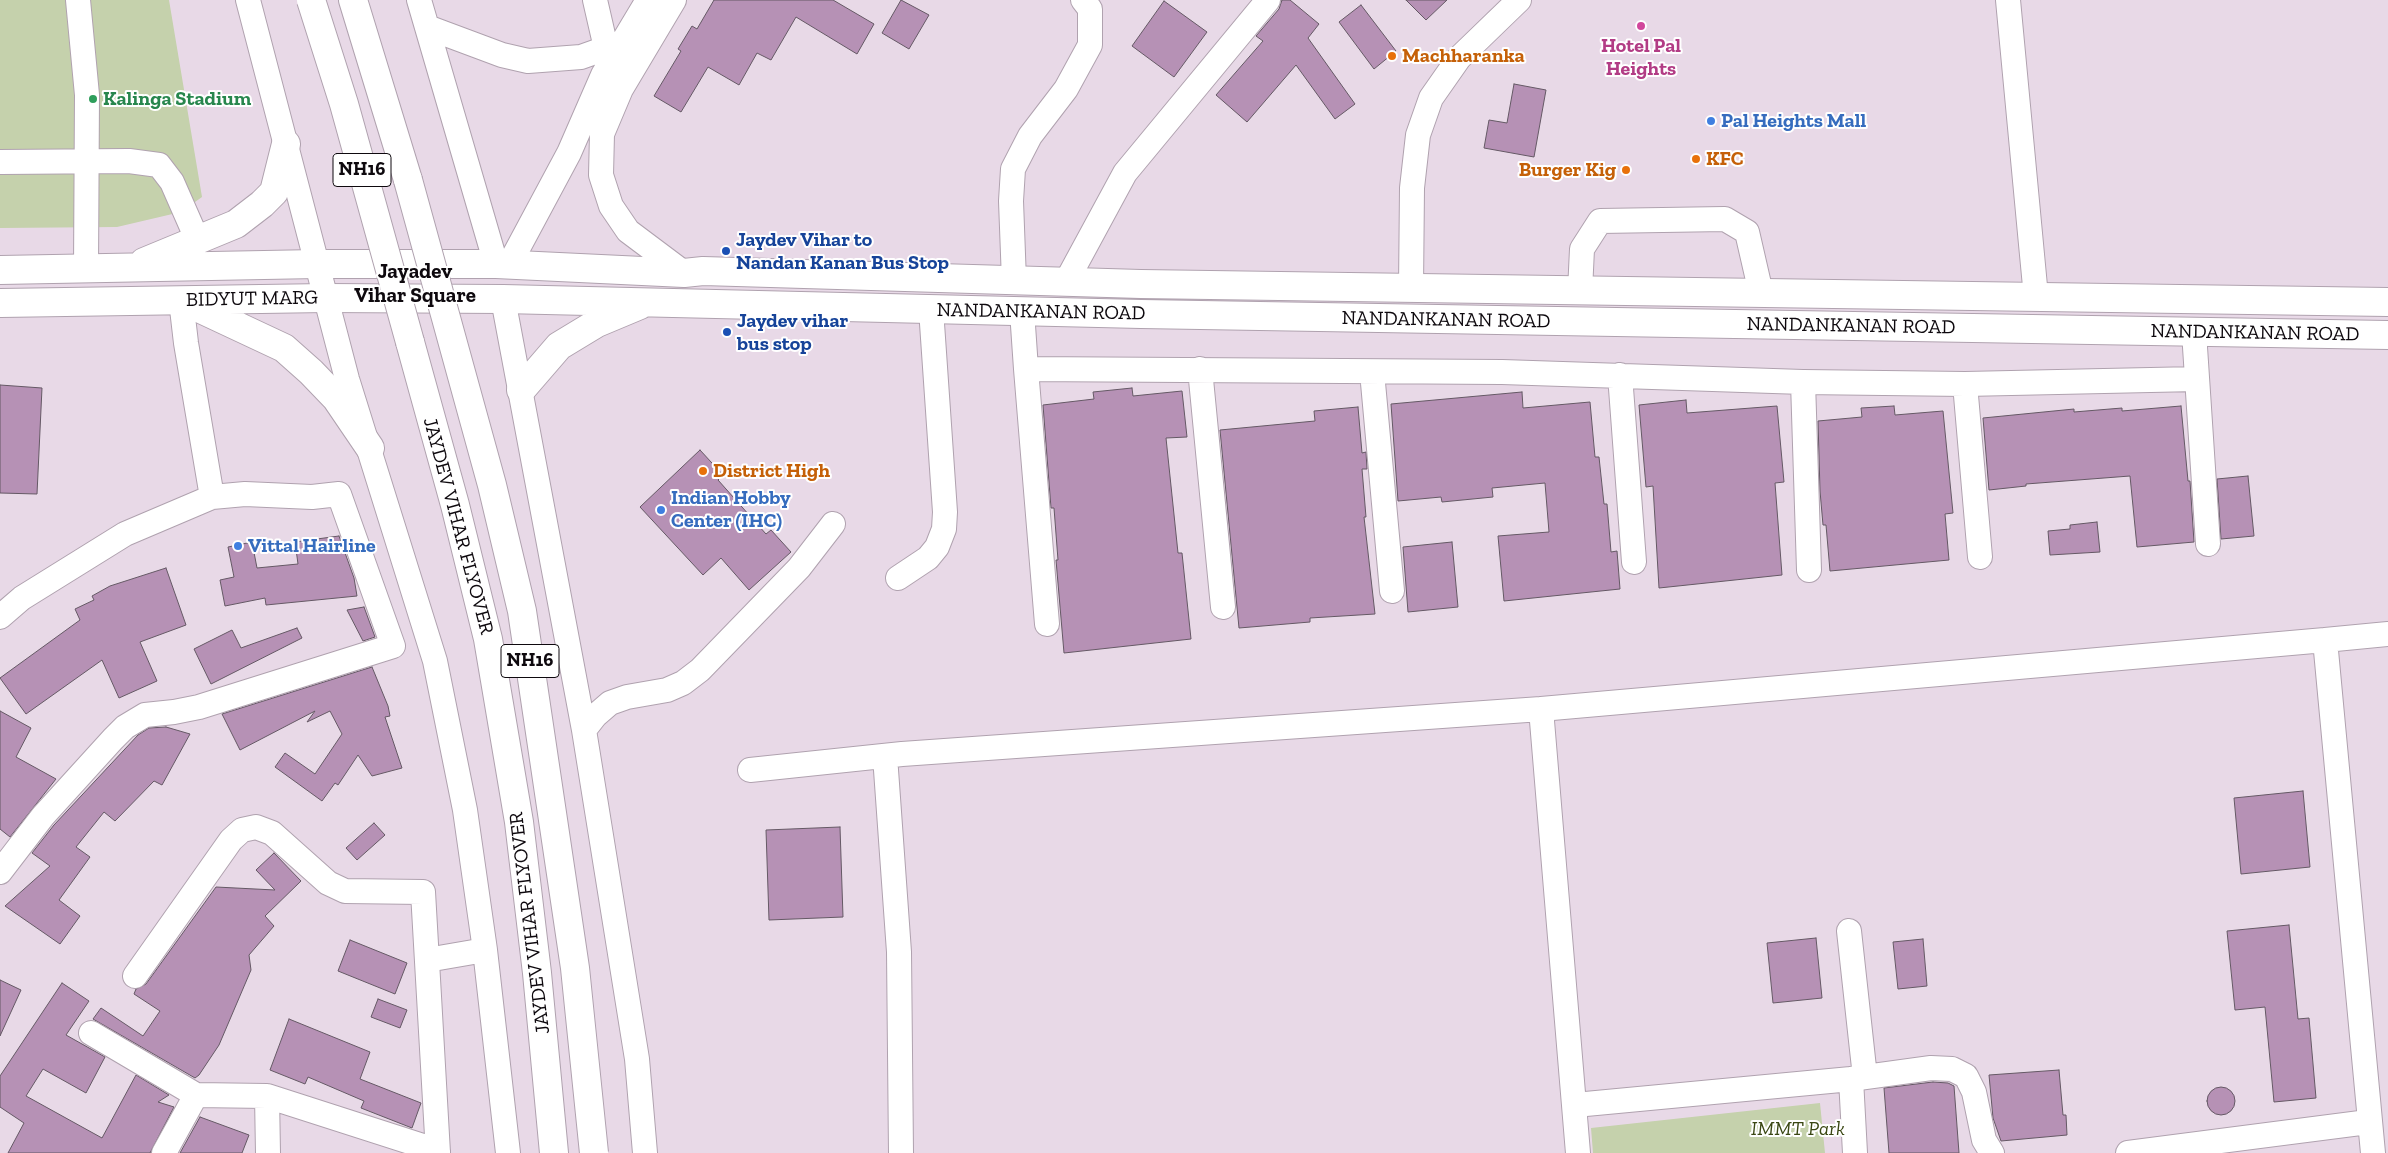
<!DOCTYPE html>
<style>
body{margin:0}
canvas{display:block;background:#e8d9e7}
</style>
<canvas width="2388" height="1153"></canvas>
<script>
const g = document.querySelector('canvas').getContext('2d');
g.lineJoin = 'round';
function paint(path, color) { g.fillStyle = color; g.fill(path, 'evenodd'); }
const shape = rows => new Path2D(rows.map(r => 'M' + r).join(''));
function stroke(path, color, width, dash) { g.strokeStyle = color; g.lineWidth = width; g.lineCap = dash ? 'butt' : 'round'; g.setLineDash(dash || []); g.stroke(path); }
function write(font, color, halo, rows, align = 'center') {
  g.font = font + ' "Zilla Slab",serif'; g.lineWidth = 4; g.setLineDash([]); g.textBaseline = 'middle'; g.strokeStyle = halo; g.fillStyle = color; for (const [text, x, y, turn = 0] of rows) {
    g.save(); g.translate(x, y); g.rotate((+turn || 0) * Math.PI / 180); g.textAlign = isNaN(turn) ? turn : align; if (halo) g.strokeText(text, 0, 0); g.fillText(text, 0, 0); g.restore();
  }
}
paint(shape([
 [0,0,169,0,202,197,181,212,117,227,0,228],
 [1820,1103,1825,1153,1593,1153,1591,1128]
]), '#c5d1ac');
const building = shape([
 [714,0,833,0,874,24,857,54,796,17,771,60,757,53,739,85,708,67,681,112,654,96,681,51,678,49,692,26,697,29,714,0],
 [901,0,929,15,909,49,882,33,901,0],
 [1282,0,1290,0,1319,24,1308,38,1355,104,1335,119,1296,65,1247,122,1216,95,1263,41,1256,36,1279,9,1282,0],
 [1406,0,1447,0,1426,20,1406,0],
 [1164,1,1207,32,1174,77,1132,46,1164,1],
 [1361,5,1396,51,1374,69,1339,22,1361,5],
 [1514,84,1546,90,1534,157,1484,148,1489,120,1507,123,1514,84],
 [0,385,42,388,37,494,0,493,0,385],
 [1132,388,1133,396,1182,391,1187,437,1166,438,1178,553,1182,553,1191,639,1064,653,1056,560,1058,560,1054,508,1051,508,1043,405,1094,399,1093,392,1132,388],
 [1522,392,1523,408,1590,402,1595,457,1599,457,1604,504,1607,504,1611,552,1617,551,1620,589,1504,601,1498,536,1549,532,1545,483,1492,488,1493,497,1442,502,1441,497,1398,501,1391,404,1522,392],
 [1686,400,1687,413,1777,406,1784,482,1775,483,1782,575,1659,588,1653,486,1646,487,1639,405,1686,400],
 [1894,406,1895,415,1943,411,1953,513,1945,514,1949,560,1830,571,1826,525,1823,525,1820,491,1818,421,1862,417,1861,408,1894,406],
 [2181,406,2188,481,2190,481,2194,542,2137,547,2130,476,2026,484,2026,486,1989,490,1983,418,2074,409,2074,412,2122,408,2122,411,2181,406],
 [1358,407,1362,453,1366,452,1367,469,1362,469,1366,517,1364,517,1375,614,1310,618,1310,622,1239,628,1220,430,1315,421,1314,411,1358,407],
 [700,450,723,475,718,480,766,534,771,530,791,552,749,590,721,558,703,575,640,507,700,450],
 [2248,476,2254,536,2221,539,2217,479,2248,476],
 [2097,522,2100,552,2050,555,2048,531,2070,529,2070,525,2097,522],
 [339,536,354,578,357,596,266,605,265,598,225,606,220,580,234,577,228,547,252,542,257,568,298,564,295,542,339,536],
 [1452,542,1458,607,1408,612,1403,547,1452,542],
 [166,568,186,625,140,642,157,681,119,698,102,660,26,714,0,678,80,620,75,609,94,600,92,596,110,586,166,568],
 [364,607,375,637,363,641,347,610,364,607],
 [297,628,302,638,211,684,194,649,232,630,241,648,297,628],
 [372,667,388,706,390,716,385,717,402,768,372,776,358,755,338,785,335,783,322,801,275,767,285,753,315,774,342,734,330,711,307,722,315,711,240,750,222,714,372,667],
 [0,711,31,728,16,757,56,779,10,837,0,829,0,711],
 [166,727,190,734,162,785,154,781,115,821,104,812,76,847,90,857,59,900,80,916,60,944,5,906,50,866,32,853,54,825,138,735,149,728,166,727],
 [2303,791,2310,867,2241,874,2234,798,2303,791],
 [374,823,385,835,357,860,346,848,374,823],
 [840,827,843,917,769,920,766,830,840,827],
 [274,853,301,881,265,916,274,926,249,955,251,970,219,1045,199,1075,195,1078,93,1019,101,1008,143,1036,160,1011,134,994,136,989,146,984,216,887,275,890,256,870,274,853],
 [2289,925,2298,1019,2309,1018,2316,1098,2274,1102,2265,1007,2235,1010,2227,931,2289,925],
 [1816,938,1822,998,1773,1003,1767,943,1816,938],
 [1923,939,1927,986,1898,989,1893,942,1923,939],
 [350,940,407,963,395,994,338,971,350,940],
 [0,980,21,990,0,1036,0,980],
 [62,983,89,1001,66,1035,105,1057,86,1093,43,1069,26,1096,102,1138,136,1075,169,1095,158,1102,174,1107,150,1153,8,1153,24,1123,0,1107,0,1076,62,983],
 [378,999,407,1010,400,1028,371,1017,378,999],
 [289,1019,370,1052,360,1079,421,1103,412,1128,361,1108,364,1101,308,1077,305,1084,270,1070,289,1019],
 [2059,1070,2063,1115,2066,1115,2067,1135,2001,1141,1993,1118,1989,1075,2059,1070],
 [1933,1082,1948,1083,1954,1086,1959,1153,1889,1153,1884,1088,1933,1082],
 '2207 1101a14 14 0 1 1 28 0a14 14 0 1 1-28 0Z',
 [200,1117,249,1135,242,1153,180,1153,200,1117]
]);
paint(building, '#b691b5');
stroke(building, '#655965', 1);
const minor = shape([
 [78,0,87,95,86,269],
 [248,0,347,379,435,661,465,810,485,950,508,1153],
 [419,0,496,264],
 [595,0,606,48],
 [674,0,621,89,602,134,601,175,611,206,628,231,684,273],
 [2008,0,2036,297],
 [427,27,502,55,528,61,581,57,623,42],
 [0,162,129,161,159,165,172,182,197,239],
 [509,265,569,153,603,75,648,0],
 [1014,281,1011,201,1013,169,1030,136,1066,89,1090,45,1090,9,1083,0],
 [1066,282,1125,173,1268,0],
 [1411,288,1412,188,1418,135,1431,98,1459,58,1519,0],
 [1580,291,1582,249,1600,221,1725,219,1747,232,1761,293],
 [503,299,584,730,637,1059,645,1153],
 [181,300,186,343,212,497],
 [1022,311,1026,369],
 [2194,332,2208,544],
 [1200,369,1223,607],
 [1372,372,1392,591],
 [1620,375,1634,562],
 [1803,382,1809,570],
 [1965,384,1980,557],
 [898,578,928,558,937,547,944,529,945,512,931,309],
 [0,617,22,598,125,534,212,497,245,494,312,497,339,494,393,646,199,707,174,712,145,715,125,727,113,739,43,816,0,872],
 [1047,624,1026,369,1502,372,1803,382,1965,384,2197,379],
 [1541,709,1578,1153],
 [584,730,595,716,610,703,627,697,667,690,683,683,700,670,799,568,833,524],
 [885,756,899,952,901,1153],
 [750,770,902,754,1541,709,2325,640],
 [1849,931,1865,1077],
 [427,960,485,950],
 [135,976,231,840,242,830,256,827,272,833,328,883,345,891,423,892,438,1153],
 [91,1033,196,1095,267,1096,438,1151],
 [1851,1079,1931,1068,1952,1069,1966,1076,1974,1092,1984,1140,1992,1153],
 [267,1096,268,1153],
 [1575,1105,1851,1079,1855,1153],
 [164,1153,196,1095],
 [2128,1153,2368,1122],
 [2373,1153,2325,640,2388,634]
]);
const major = shape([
 [144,262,236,224,262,204,274,192,286,144],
 [0,270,317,264,496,264,684,273,703,271,1141,284,2388,302],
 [0,303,326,298,503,299,1141,314,2388,335],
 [188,303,284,348,311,372,336,398,370,448],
 [521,390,559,346,597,323,640,305]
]);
const highway = shape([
 [353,0,408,180],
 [410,342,455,505,488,639,519,822,537,973,554,1153]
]);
stroke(minor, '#b0a2af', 26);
stroke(major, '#b0a2af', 30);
stroke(highway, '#b0a2af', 30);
stroke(minor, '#fff', 24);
stroke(major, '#fff', 28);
stroke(highway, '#fff', 28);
const highwayBridge = shape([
 [311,0,344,104,410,342],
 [408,180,492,485,522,611,575,968,594,1153]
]);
stroke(highwayBridge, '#b0a2af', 30, []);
stroke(highwayBridge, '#fff', 28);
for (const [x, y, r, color] of [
 [1641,26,5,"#d1479c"],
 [1392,56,5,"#e8710a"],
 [93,99,5,"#2e9e5b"],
 [1711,121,5,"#3f7fe0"],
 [1696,159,5,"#e8710a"],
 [1626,170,5,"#e8710a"],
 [726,251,5,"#1a4fb4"],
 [727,332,5,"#1a4fb4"],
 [703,471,5,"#e8710a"],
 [661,510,5,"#3f7fe0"],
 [238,546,5,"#3f7fe0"]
]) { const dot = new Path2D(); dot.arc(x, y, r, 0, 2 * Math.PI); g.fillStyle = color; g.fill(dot); stroke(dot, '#fff', 2); }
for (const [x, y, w] of [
 [362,170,58],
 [530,661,58]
]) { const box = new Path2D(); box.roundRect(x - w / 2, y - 16.5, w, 33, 4); g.fillStyle = '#fff'; g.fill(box); stroke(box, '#0e090e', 1); }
write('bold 19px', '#0e090e', null, [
 ["NH16",362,170],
 ["NH16",530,661]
]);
write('bold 20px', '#b23c85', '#fff', [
 ["Hotel Pal",1641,46],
 ["Heights",1641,69]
]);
write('bold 20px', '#c56008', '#fff', [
 ["Machharanka",1402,56],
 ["KFC",1706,159],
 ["Burger Kig",1616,170,"right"],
 ["District High",713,471]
], 'left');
write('bold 20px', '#27864d', '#fff', [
 ["Kalinga Stadium",103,99]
], 'left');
write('bold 20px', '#366cbe', '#fff', [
 ["Pal Heights Mall",1721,121],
 ["Indian Hobby",671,498],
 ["Center (IHC)",671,521],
 ["Vittal Hairline",248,546]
], 'left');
write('bold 20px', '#164399', '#fff', [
 ["Jaydev Vihar to",736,240],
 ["Nandan Kanan Bus Stop",736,263],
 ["Jaydev vihar",737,321],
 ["bus stop",737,344]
], 'left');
write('20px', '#0e090e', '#fff', [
 ["BIDYUT MARG",252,299,-1],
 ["NANDANKANAN ROAD",1041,312,1],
 ["NANDANKANAN ROAD",1446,320,1],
 ["NANDANKANAN ROAD",1851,326,1],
 ["NANDANKANAN ROAD",2255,333,1],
 ["JAYDEV VIHAR FLYOVER",458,526,75],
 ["JAYDEV VIHAR FLYOVER",530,923,-97]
]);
write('italic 20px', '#3a4713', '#fff', [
 ["IMMT Park",1798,1129]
]);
write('bold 21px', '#0e090e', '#fff', [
 ["Jayadev",415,272],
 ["Vihar Square",415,296]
]);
</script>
